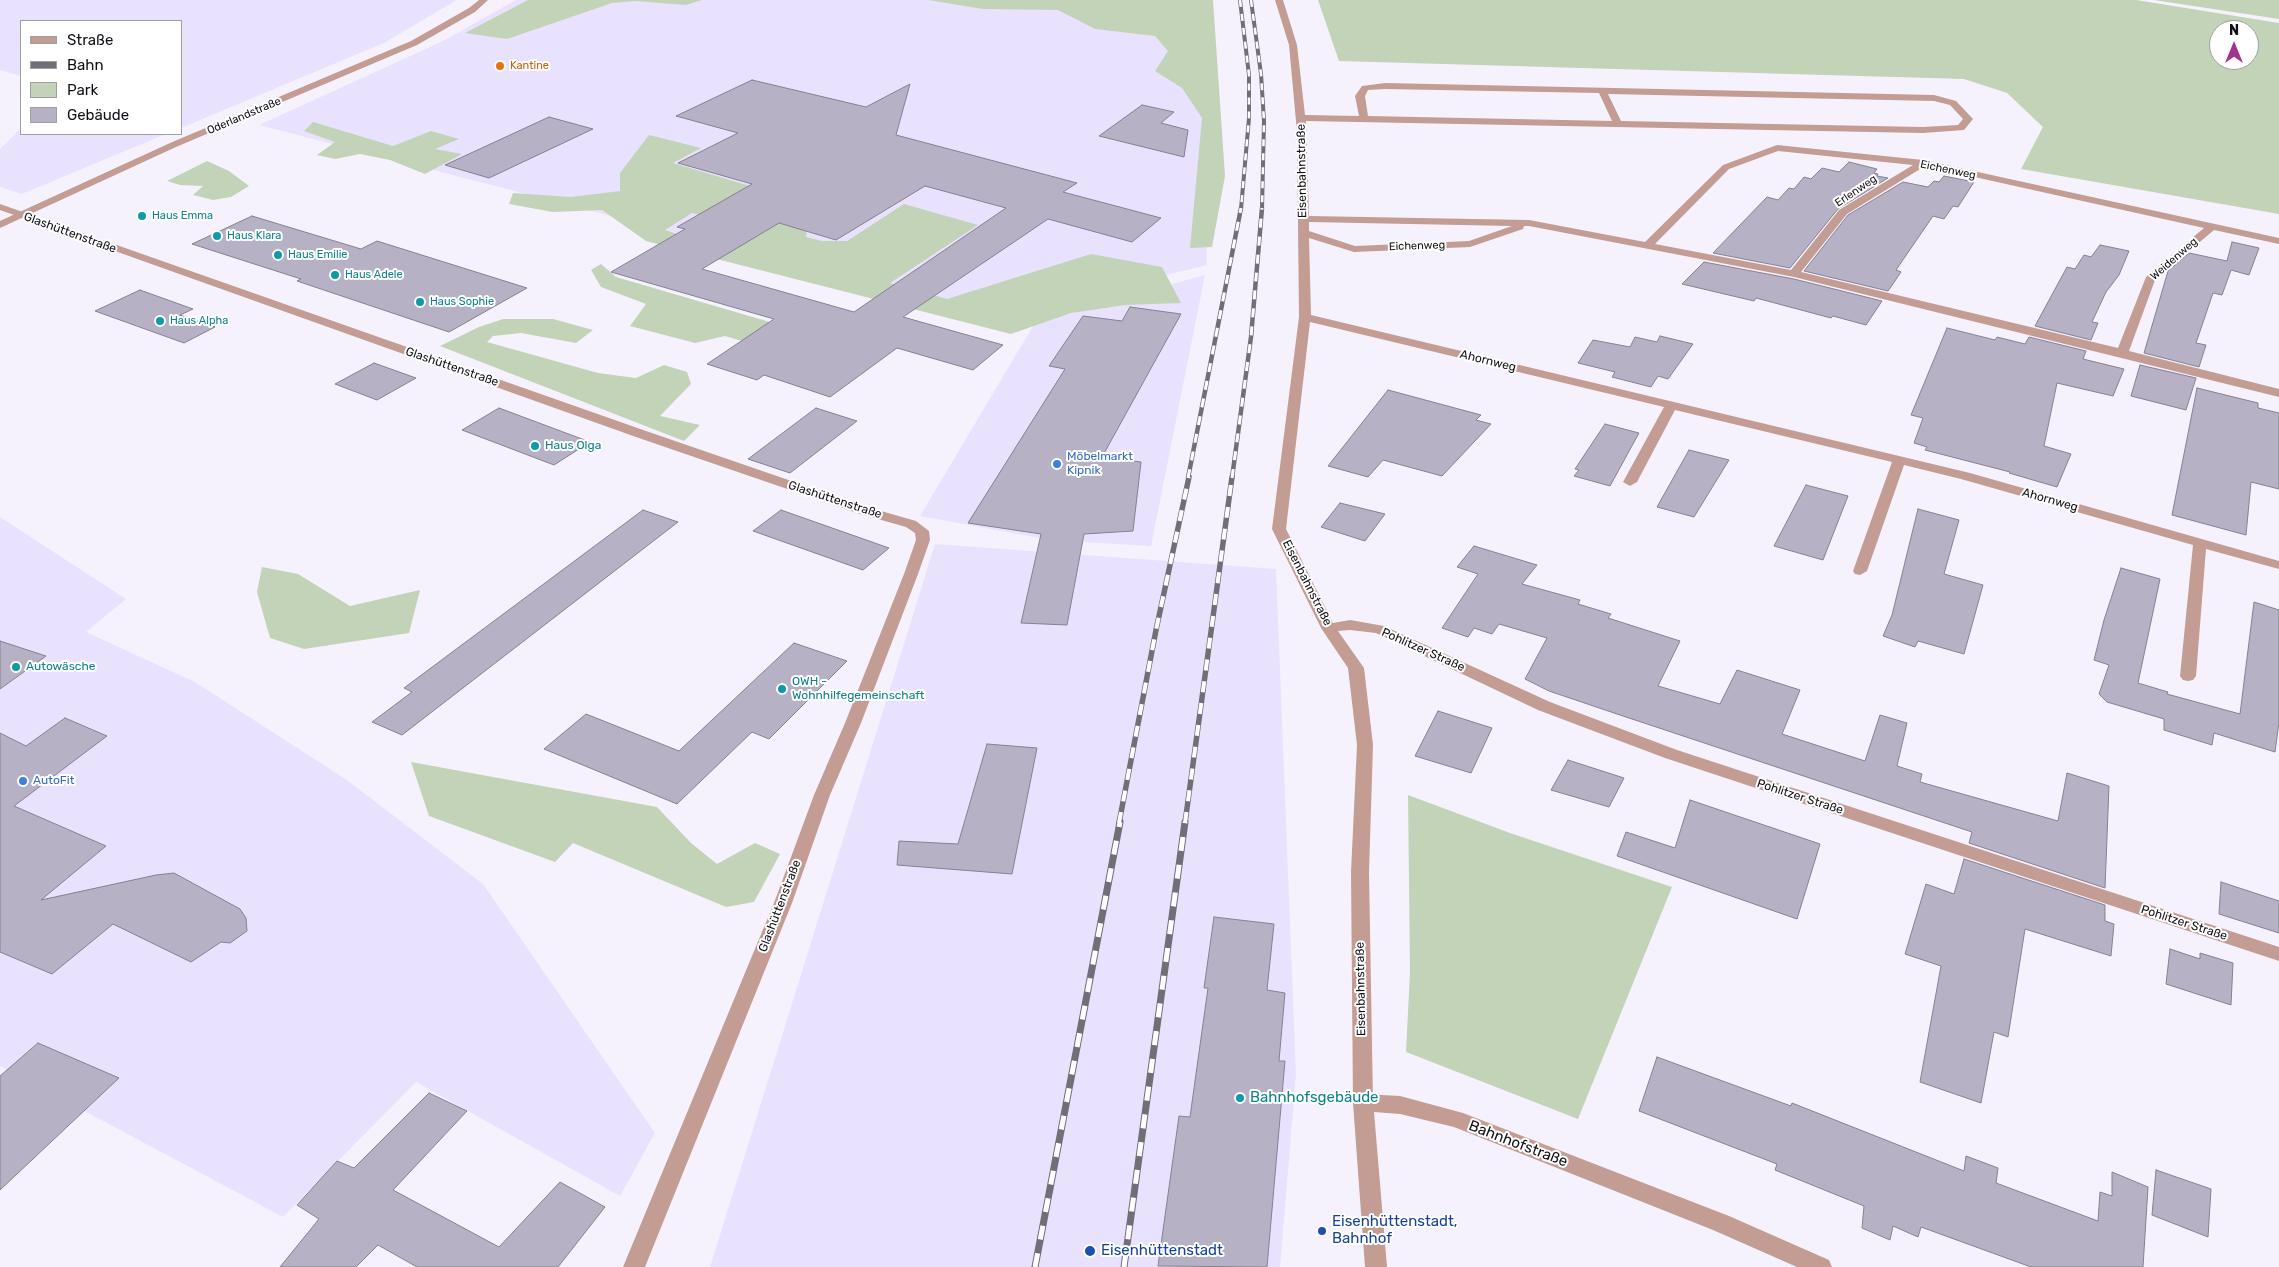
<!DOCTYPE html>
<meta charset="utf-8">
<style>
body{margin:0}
#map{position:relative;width:2279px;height:1267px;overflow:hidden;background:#f5f2fe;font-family:Rubik,sans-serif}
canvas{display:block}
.legend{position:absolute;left:20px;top:20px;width:162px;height:115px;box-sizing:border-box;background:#fff;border:1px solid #a09fa2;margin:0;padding:6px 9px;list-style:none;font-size:15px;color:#121017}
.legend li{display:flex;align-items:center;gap:10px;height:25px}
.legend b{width:25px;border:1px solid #a09fa2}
.north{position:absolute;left:2209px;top:20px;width:50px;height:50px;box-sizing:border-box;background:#fff;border:1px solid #a09fa2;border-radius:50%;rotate:0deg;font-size:14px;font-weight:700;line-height:20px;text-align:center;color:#121017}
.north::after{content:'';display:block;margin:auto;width:18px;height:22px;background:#a5338e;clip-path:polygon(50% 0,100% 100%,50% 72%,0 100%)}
</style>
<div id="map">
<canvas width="2279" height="1267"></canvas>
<ul class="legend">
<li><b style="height:6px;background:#c39c93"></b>Straße</li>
<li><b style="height:6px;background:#706e77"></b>Bahn</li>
<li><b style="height:14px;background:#c3d3b8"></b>Park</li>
<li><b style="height:14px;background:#b6b1c5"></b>Gebäude</li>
</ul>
<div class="north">N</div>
</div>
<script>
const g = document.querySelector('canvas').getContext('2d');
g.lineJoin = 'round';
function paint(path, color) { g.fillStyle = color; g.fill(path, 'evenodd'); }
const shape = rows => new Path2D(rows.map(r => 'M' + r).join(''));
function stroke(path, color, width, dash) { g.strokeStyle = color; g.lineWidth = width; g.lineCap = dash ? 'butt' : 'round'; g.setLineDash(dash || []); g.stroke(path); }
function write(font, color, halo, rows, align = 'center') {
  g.font = font + ' Rubik,sans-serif'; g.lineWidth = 4; g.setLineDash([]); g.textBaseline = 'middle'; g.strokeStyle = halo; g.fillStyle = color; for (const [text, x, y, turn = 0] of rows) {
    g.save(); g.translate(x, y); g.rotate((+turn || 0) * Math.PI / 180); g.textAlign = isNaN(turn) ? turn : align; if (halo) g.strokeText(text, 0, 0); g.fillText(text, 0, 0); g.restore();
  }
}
paint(shape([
 [0,0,457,0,384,43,181,128,181,21,21,21,21,76,0,70],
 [516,0,1196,0,1198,15,1207,265,998,316,259,125,443,41],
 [21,128,21,134,166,134,22,194,0,187,0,149],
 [1205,275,1151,546,1050,540,920,516,1036,321],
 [0,517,126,599,86,632,195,682,347,780,483,884,655,1133,620,1196,416,1082,283,1217,0,1066],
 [935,544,1276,569,1296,1074,1280,1267,710,1267]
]), '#e9e2fe');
paint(shape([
 [528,0,702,0,686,5,635,1,612,3,507,39,465,33],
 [928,0,1213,0,1225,176,1212,247,1190,248,1202,118,1182,88,1155,71,1168,51,1155,36,1095,29,1058,10,983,9],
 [1318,0,2136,0,2279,23,2279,214,2021,169,2043,127,2007,93,1964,79,1339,61],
 [2219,30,2249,30,2249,60,2219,60],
 [2154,0,2279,0,2279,19],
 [313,122,393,146,431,131,459,139,435,149,462,154,425,174,390,160,360,154,335,159,317,155,335,142,304,131],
 [649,135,701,148,673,163,760,189,727,221,692,213,665,230,727,249,842,191,807,229,806,237,822,241,847,241,904,204,978,225,890,283,947,299,1091,254,1162,267,1181,303,1125,305,1071,313,1011,334,646,241,602,210,553,212,509,204,513,193,571,197,620,191,620,173],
 [207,161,229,171,249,186,231,197,213,200,193,195,203,186,180,185,167,181],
 [601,264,616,277,838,342,786,354,725,336,695,343,630,326,646,304,601,287,591,270],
 [503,319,553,319,593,330,576,343,521,333,493,336,487,342,598,373,636,378,664,365,687,372,691,384,660,416,700,425,684,441,440,346,479,327],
 [262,567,298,574,350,606,420,590,409,633,304,649,270,638,257,592],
 [411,762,657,807,691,843,717,864,755,843,780,854,754,902,726,907,573,843,555,862,429,816],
 [1408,795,1510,833,1672,887,1578,1119,1406,1052,1410,972]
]), '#c3d3b8');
const building = shape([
 [752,80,866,107,910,84,896,135,1077,183,1063,192,1161,218,1132,242,1048,219,903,317,1003,345,973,370,897,348,830,397,764,375,757,380,707,364,774,319,611,272,685,229,677,227,752,184,678,163,738,133,676,116,752,80],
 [925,186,1006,208,854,312,702,269,779,223,836,240,925,186],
 [1142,105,1174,112,1161,123,1188,130,1184,157,1099,136,1142,105],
 [549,117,593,129,489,178,445,165,549,117],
 [1849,162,1877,169,1874,173,1878,174,1877,176,1888,178,1838,209,1790,268,1713,253,1767,197,1778,200,1789,188,1794,189,1804,177,1811,179,1822,168,1839,172,1849,162],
 [1944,176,1974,182,1958,207,1953,206,1944,219,1933,216,1896,270,1901,272,1888,291,1804,271,1848,215,1903,182,1928,187,1934,181,1939,182,1944,176],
 [252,216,361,249,377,241,527,288,449,332,297,281,301,279,192,244,252,216],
 [2232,242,2259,248,2249,275,2231,270,2222,295,2213,293,2196,343,2206,345,2199,367,2144,353,2168,271,2189,253,2227,261,2232,242],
 [2100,245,2129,251,2119,275,2106,292,2092,322,2098,323,2091,340,2035,326,2067,267,2075,269,2084,255,2091,257,2100,245],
 [1704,262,1794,279,1882,301,1866,325,1833,316,1831,318,1756,298,1754,301,1682,284,1704,262],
 [140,290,193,309,180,315,215,327,184,343,95,311,140,290],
 [1130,307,1181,314,1102,457,1141,462,1133,531,1084,534,1067,625,1021,623,1041,534,968,523,1065,369,1049,366,1083,316,1122,321,1130,307],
 [1947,328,1995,340,1997,337,2025,344,2029,337,2086,351,2083,359,2124,369,2113,396,2057,383,2044,446,2071,454,2057,487,2009,473,2010,472,1925,450,1927,447,1914,443,1923,418,1911,415,1947,328],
 [1660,336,1693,344,1668,379,1658,376,1651,387,1612,377,1615,372,1578,363,1593,340,1630,347,1635,337,1657,342,1660,336],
 [374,363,416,378,377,400,335,384,374,363],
 [2140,365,2196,378,2186,410,2131,396,2140,365],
 [2197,388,2258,403,2258,408,2279,413,2279,489,2251,482,2246,535,2172,515,2197,388],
 [1388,390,1481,415,1476,420,1491,424,1442,476,1383,460,1368,477,1328,466,1388,390],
 [499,408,590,442,554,465,462,430,499,408],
 [816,408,857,421,790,473,748,459,816,408],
 [1605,424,1639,433,1610,486,1574,476,1579,470,1575,469,1605,424],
 [1689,450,1729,460,1694,517,1657,507,1689,450],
 [1806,485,1848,496,1823,560,1774,546,1806,485],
 [1340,503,1385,514,1365,541,1321,527,1340,503],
 [1918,509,1959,520,1944,574,1983,585,1964,654,1918,641,1915,647,1883,636,1892,615,1918,509],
 [643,510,678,522,402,735,372,722,412,692,404,688,643,510],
 [781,510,889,548,863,570,753,531,781,510],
 [1474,546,1537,565,1522,584,1580,600,1578,604,1611,614,1608,618,1680,641,1658,686,1720,704,1737,670,1800,690,1782,734,1865,761,1880,715,1907,723,1897,766,1922,774,1920,782,2058,821,2067,773,2109,786,2105,888,1969,843,1972,832,1617,714,1549,691,1525,679,1547,638,1499,624,1492,634,1474,628,1468,637,1442,628,1478,574,1457,567,1474,546],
 [2121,568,2160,579,2138,683,2168,692,2167,694,2240,714,2254,602,2279,610,2279,722,2275,752,2214,733,2212,745,2164,730,2164,719,2107,702,2099,694,2109,665,2094,660,2104,620,2121,568],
 [0,641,46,656,0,689,0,641],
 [794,643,847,661,769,739,752,732,677,804,544,749,586,714,679,751,794,643],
 [1438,711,1492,728,1471,773,1415,756,1438,711],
 [65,718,107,736,14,806,106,846,41,900,156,875,174,873,240,909,246,918,247,931,230,943,221,942,191,962,113,924,52,974,0,952,0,733,26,746,65,718],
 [987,744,1037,748,1012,874,897,865,899,841,958,844,987,744],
 [1568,760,1624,778,1609,807,1551,790,1568,760],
 [1690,800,1820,844,1797,919,1617,856,1626,832,1675,848,1690,800],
 [1964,859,2105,905,2105,921,2114,924,2111,956,2025,929,2008,1037,1994,1032,1981,1103,1920,1082,1941,966,1905,954,1926,884,1954,894,1964,859],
 [2221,882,2279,901,2279,933,2219,914,2221,882],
 [1214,917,1274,924,1267,990,1285,993,1279,1061,1285,1061,1267,1267,1158,1266,1179,1116,1190,1117,1208,988,1204,988,1214,917],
 [2170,949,2200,959,2200,953,2233,963,2231,1005,2166,984,2170,949],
 [38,1043,119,1078,0,1190,0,1076,38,1043],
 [1657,1057,1791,1106,1792,1103,1964,1171,1966,1156,1998,1168,1996,1183,2098,1221,2100,1192,2112,1196,2112,1172,2148,1187,2143,1267,2031,1267,1921,1227,1918,1237,1893,1226,1890,1240,1862,1228,1864,1206,1775,1170,1777,1164,1639,1111,1657,1057],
 [429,1093,467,1111,393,1190,499,1247,560,1182,605,1207,558,1267,417,1267,378,1245,356,1267,280,1267,319,1219,297,1205,337,1161,354,1168,429,1093],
 [2156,1170,2211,1189,2208,1237,2152,1215,2156,1170]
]);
paint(building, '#b6b1c5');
stroke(building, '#858193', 1);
paint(shape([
 [1275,0,1283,0,1297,45,1305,115,1359,116,1355,96,1362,86,1385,83,1934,95,1956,101,1973,119,1964,130,1923,133,1306,121,1309,216,1529,220,1645,242,1723,165,1777,145,1923,160,2279,238,2279,244,2214,230,2155,280,2129,351,2279,389,2279,397,1794,277,1529,226,1524,226,1523,229,1470,247,1354,252,1309,238,1311,315,1970,473,2279,561,2279,569,2206,549,2196,676,2193,680,2188,681,2183,680,2180,676,2193,545,1961,479,1904,465,1867,571,1860,575,1855,574,1853,571,1892,462,1675,410,1637,482,1630,486,1623,482,1664,407,1310,322,1286,529,1333,623,1350,620,1384,626,1550,702,1677,750,2279,947,2279,961,1665,758,1538,710,1376,633,1350,630,1338,631,1364,668,1373,745,1369,872,1373,1103,1370,1109,1363,1112,1356,1109,1353,1103,1351,872,1357,745,1348,668,1321,628,1272,529,1299,317,1297,132,1289,45,1275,0],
 [1385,89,1599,93,1612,121,1368,116,1365,96,1368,90,1385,89],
 [1608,94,1934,101,1950,105,1963,119,1958,125,1923,127,1621,121,1608,94],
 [1778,151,1913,165,1839,210,1791,270,1655,244,1729,169,1778,151],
 [1925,166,2204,228,2146,277,2118,348,1801,272,1847,214,1925,166],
 [1309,222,1512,226,1469,241,1355,246,1309,231,1309,222],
 [0,204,646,431,867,507,916,521,929,531,930,540,918,574,861,723,830,795,792,903,645,1267,623,1267,774,903,814,795,845,723,904,574,916,540,915,533,906,527,857,513,636,437,0,210,0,204]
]), '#c39c93');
paint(shape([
 [479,0,488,0,475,12,417,45,176,147,0,228,0,221,170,143,411,41,469,8,479,0],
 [1363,1094,1400,1096,1463,1113,1729,1216,1829,1260,1832,1267,1797,1267,1713,1230,1454,1127,1400,1114,1374,1112,1387,1267,1365,1267,1353,1103,1356,1097,1363,1094]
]), '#c39c93');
const railFar3 = shape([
 [1240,0,1249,75,1249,118,1241,209],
 [1251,0,1261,74,1264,121,1262,209]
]);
const railFar2 = shape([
 [1188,478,1241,208],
 [1232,478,1251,337,1262,208]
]);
const railFar1 = shape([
 [1119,823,1156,630,1189,477],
 [1185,823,1232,477]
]);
const rail = shape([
 [1035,1267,1120,822],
 [1124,1267,1185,822]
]);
stroke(railFar3, '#706e77', 4);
stroke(railFar2, '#706e77', 4.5);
stroke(railFar1, '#706e77', 5.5);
stroke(rail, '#706e77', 7);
stroke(railFar3, '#fff', 2.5, [7]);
stroke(railFar2, '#fff', 3, [9]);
stroke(railFar1, '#fff', 4, [11]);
stroke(rail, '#fff', 5, [14]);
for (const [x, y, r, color] of [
 [500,66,5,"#e8710a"],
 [142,216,5,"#0f9aa8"],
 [217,236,5,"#0f9aa8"],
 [278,255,5,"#0f9aa8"],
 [335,275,5,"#0f9aa8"],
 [420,302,5,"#0f9aa8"],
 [160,321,5,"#0f9aa8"],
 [535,446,5,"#0f9aa8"],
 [1057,464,5,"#3f7fe0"],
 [16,667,5,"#0f9aa8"],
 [782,689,5,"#0f9aa8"],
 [23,781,5,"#3f7fe0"],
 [1240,1098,5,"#0f9aa8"],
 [1322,1231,5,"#1a4fb4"],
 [1090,1251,6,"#1a4fb4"]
]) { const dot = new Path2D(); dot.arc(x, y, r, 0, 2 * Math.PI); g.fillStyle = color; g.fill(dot); stroke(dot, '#fff', 2); }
write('11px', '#c56008', '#fff', [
 ["Kantine",510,66]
], 'left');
write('11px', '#121017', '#fff', [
 ["Oderlandstraße",244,116,-23],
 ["Eichenweg",1948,170,12],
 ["Erlenweg",1856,191,-34],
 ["Eichenweg",1417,246,-2],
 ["Weidenweg",2174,259,-41]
]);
write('11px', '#0d838f', '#fff', [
 ["Haus Emma",152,216],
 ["Haus Klara",227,236],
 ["Haus Emilie",288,255],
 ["Haus Adele",345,275],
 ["Haus Sophie",430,302],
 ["Haus Alpha",170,321]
], 'left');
write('12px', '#121017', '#fff', [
 ["Eisenbahnstraße",1302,171,-91],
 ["Glashüttenstraße",70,233,20],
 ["Ahornweg",1488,361,14],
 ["Glashüttenstraße",452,367,19],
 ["Glashüttenstraße",835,500,18],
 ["Ahornweg",2050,500,16],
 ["Eisenbahnstraße",1307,583,63],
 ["Pohlitzer Straße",1423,650,24],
 ["Pohlitzer Straße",1800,797,18],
 ["Glashüttenstraße",780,906,-69],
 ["Pohlitzer Straße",2184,923,18],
 ["Eisenbahnstraße",1361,989,-91]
]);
write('12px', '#0d838f', '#fff', [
 ["Haus Olga",545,446],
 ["Autowäsche",26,667],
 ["OWH -",792,682],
 ["Wohnhilfegemeinschaft",792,696]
], 'left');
write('12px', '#366cbe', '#fff', [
 ["Möbelmarkt",1067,457],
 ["Kipnik",1067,471],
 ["AutoFit",33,781]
], 'left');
write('15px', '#0d838f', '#fff', [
 ["Bahnhofsgebäude",1250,1098]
], 'left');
write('15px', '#121017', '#fff', [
 ["Bahnhofstraße",1518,1144,21]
]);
write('15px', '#164399', '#fff', [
 ["Eisenhüttenstadt,",1332,1222],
 ["Bahnhof",1332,1239],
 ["Eisenhüttenstadt",1101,1251]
], 'left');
</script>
